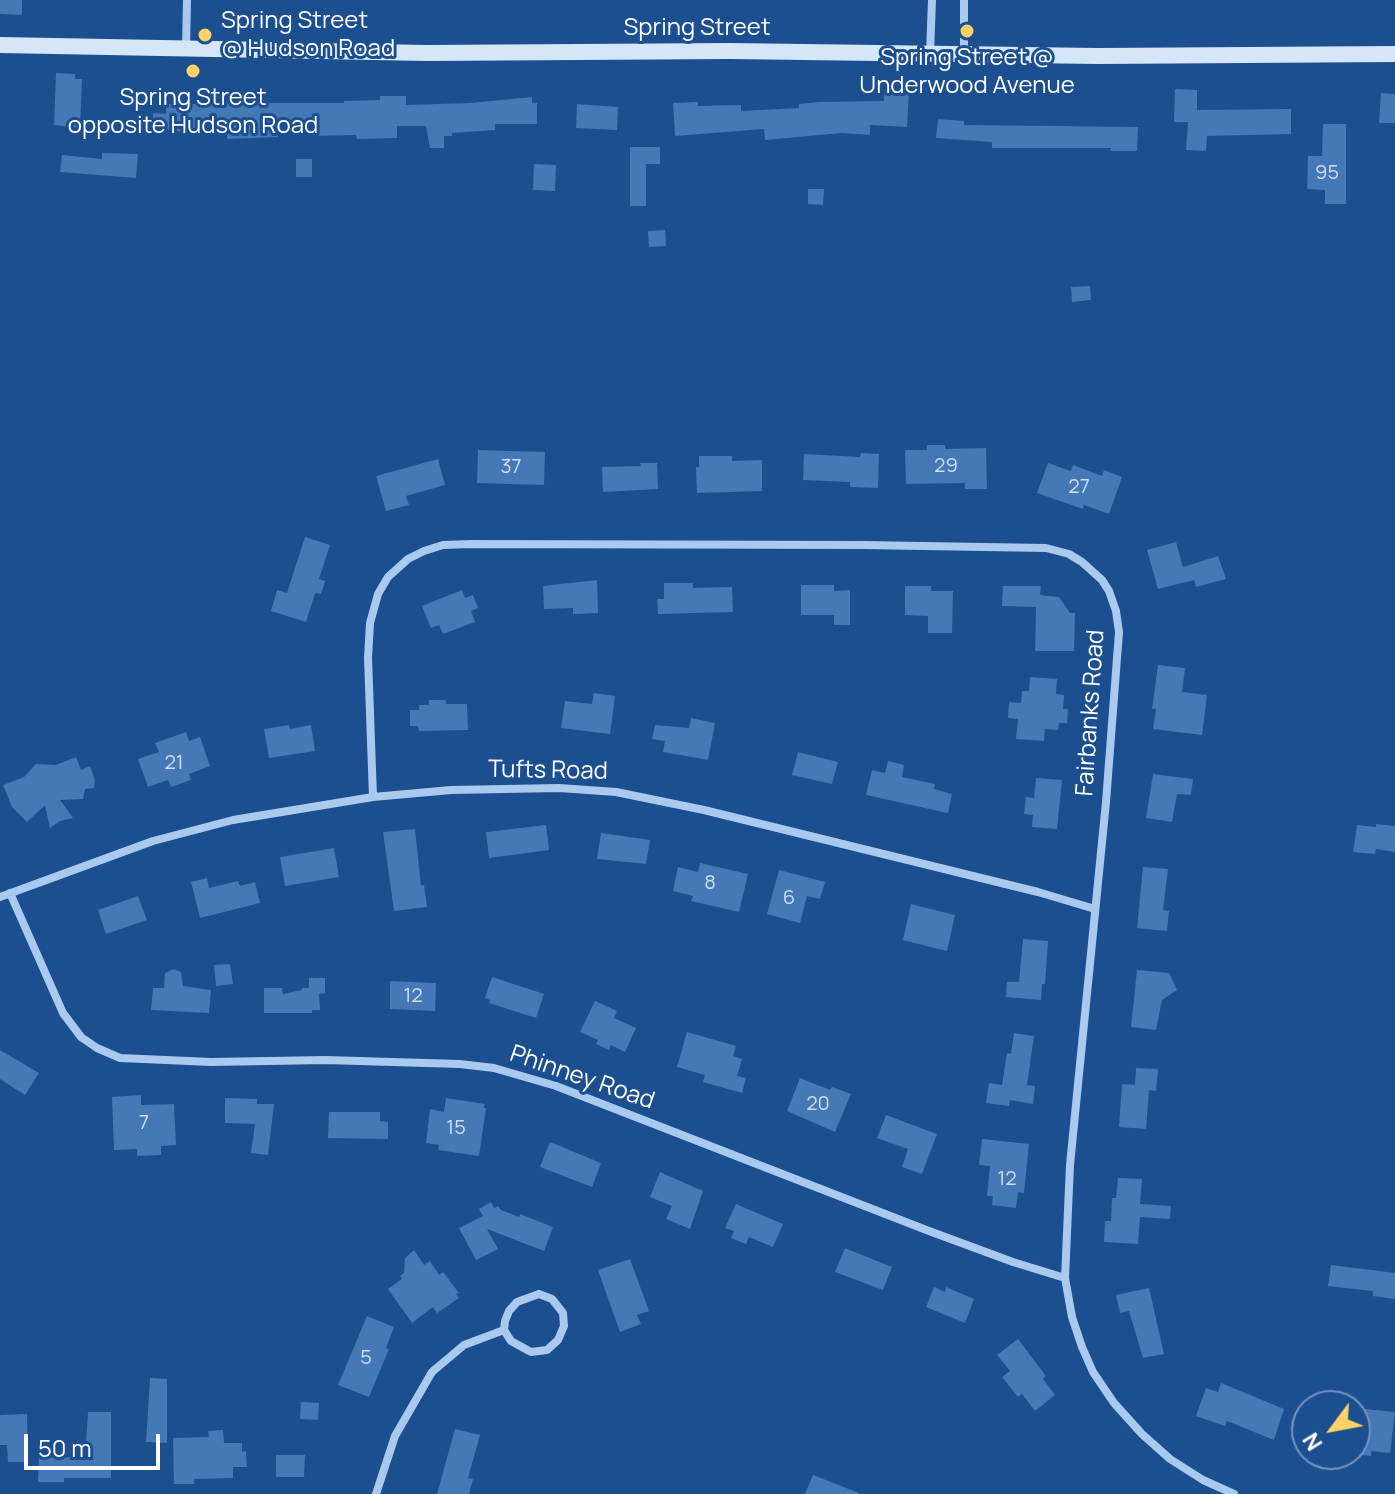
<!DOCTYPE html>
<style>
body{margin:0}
#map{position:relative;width:1395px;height:1494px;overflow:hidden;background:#1b4f8f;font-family:Manrope,sans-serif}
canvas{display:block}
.north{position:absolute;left:1291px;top:1390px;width:80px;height:80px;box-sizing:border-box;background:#1b4f8f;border:2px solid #7695bc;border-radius:50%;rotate:238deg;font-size:22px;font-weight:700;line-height:32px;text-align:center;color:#fff}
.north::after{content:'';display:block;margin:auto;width:28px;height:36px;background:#ffd166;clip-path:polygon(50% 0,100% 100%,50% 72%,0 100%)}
.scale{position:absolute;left:24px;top:1434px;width:136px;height:36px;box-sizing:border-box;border:4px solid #fff;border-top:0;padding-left:10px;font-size:24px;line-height:28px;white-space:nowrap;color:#fff;-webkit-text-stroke:6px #1b4f8f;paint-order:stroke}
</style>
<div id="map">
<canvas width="1395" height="1494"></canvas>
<div class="north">N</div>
<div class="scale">50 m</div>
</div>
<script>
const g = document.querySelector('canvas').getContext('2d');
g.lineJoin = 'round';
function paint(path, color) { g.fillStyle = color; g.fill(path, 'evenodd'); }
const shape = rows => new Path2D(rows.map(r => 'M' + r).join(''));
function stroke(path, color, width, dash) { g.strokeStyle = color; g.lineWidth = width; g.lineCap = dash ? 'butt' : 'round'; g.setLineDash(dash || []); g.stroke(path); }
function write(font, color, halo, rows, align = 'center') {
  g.font = font + ' Manrope,sans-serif'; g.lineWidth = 6; g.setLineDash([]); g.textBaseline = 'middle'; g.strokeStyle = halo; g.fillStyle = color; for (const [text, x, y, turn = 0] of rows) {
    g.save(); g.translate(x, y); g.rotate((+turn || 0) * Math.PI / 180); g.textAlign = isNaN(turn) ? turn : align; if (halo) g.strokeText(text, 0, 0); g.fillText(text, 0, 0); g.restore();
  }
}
paint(shape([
 [0,0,22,0,22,15,0,14],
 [56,73,75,74,75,79,82,79,80,128,54,125],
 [1175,89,1197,90,1197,110,1291,109,1291,134,1207,136,1206,151,1186,150,1188,122,1174,122],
 [884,90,909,91,907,127,870,125,870,135,842,133,765,140,764,129,675,136,673,103,698,102,698,106,741,105,741,111,799,108,799,104,819,102,884,101],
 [1381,93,1395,94,1395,123,1379,123],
 [380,96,406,96,406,105,470,103,532,97,532,103,537,103,537,124,495,124,495,130,452,133,452,136,444,136,444,148,430,148,426,126,397,126,397,138,357,139,356,135,312,136,312,124,278,124,278,137,227,139,227,123,199,123,199,128,194,128,193,133,152,128,153,113,166,114,166,104,215,104,215,100,245,100,245,103,344,103,344,101,380,100],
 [577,104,618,107,617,130,576,128],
 [938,119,964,121,964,125,1138,127,1137,151,1110,151,1111,148,992,148,992,142,936,138],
 [1323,124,1346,124,1346,204,1325,204,1325,190,1307,189,1308,156,1322,156],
 [630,147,660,147,660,164,646,164,646,206,630,206],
 [102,153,138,154,136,178,60,172,62,155,102,159],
 [296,159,312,159,312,177,296,177],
 [534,164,556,165,555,191,533,190],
 [808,189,824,189,823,205,808,204],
 [665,230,666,246,649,247,648,231],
 [1090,286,1091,300,1072,302,1071,287],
 [927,445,945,445,945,449,986,448,987,489,965,489,965,483,906,484,905,450,927,450],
 [478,450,545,452,544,485,477,483],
 [861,453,879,454,878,488,850,487,850,482,803,480,804,454,860,457],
 [699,456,732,456,732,461,762,460,762,491,697,493,696,467,699,467],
 [438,459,445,485,406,496,409,505,386,511,376,476],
 [640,463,657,463,658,489,603,492,602,467,641,466],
 [1048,463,1071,471,1073,465,1102,476,1104,470,1122,477,1109,514,1084,505,1083,509,1037,493],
 [305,537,330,545,319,579,325,581,321,594,315,593,306,622,271,611,277,590,287,593],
 [1176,542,1183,567,1218,556,1226,579,1196,587,1194,580,1158,589,1147,550],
 [597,580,598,613,573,614,573,608,544,609,543,586],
 [664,583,693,583,693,588,732,587,733,612,658,614,657,599,664,599],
 [801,585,834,585,834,591,850,590,850,625,834,625,834,615,801,615],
 [905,586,931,586,931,591,953,591,952,633,928,633,928,616,905,615],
 [1003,586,1041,586,1040,595,1059,597,1070,613,1075,613,1074,651,1035,651,1036,607,1002,606],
 [462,590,465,598,473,595,478,608,471,611,475,622,443,634,439,625,431,628,422,606],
 [1158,665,1185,668,1182,692,1207,695,1202,735,1153,729,1156,709,1152,709],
 [1030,677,1057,679,1056,694,1064,695,1063,709,1068,709,1067,723,1059,723,1058,730,1045,729,1044,741,1016,739,1018,719,1008,718,1009,702,1021,703,1022,691,1029,691],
 [594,693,615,696,610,734,561,728,565,701,592,704],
 [429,700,446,700,446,704,467,704,468,730,419,731,418,726,410,726,410,710,419,710,419,705,429,705],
 [691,718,715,723,708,760,663,752,665,741,652,739,655,725,689,728],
 [289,725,290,729,311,725,315,751,269,758,264,729],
 [186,732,189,741,200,737,210,766,189,774,191,780,171,787,168,780,148,787,138,759,159,752,155,743],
 [798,752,838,762,832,784,792,775],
 [76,757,81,770,90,766,95,780,94,788,85,789,83,799,60,800,73,818,60,821,50,828,45,805,27,822,12,807,3,785,24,777,36,764,56,765],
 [888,761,904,765,902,777,935,784,934,789,952,794,948,813,866,795,872,770,885,773],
 [1153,774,1193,779,1191,795,1177,794,1172,822,1146,818],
 [1036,778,1062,780,1057,829,1032,827,1033,815,1024,814,1026,797,1034,798],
 [1376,824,1395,826,1395,852,1376,849,1375,854,1353,852,1357,825,1376,827],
 [546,825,549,850,489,858,486,832],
 [415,829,421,886,424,885,427,907,394,911,383,832],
 [601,833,650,840,646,864,597,859],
 [334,848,339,877,285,886,280,857],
 [700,863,748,874,739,912,691,901,693,896,673,891,678,867,698,872],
 [1143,867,1168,869,1163,910,1169,911,1167,931,1137,928],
 [779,870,825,882,820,899,807,896,800,923,767,914],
 [207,878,209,888,238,881,240,886,255,882,260,903,200,918,191,882],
 [138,896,147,920,106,934,98,910],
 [911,904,955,915,947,951,903,940],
 [1023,939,1048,941,1045,984,1042,984,1041,1000,1006,997,1007,982,1019,982],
 [230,964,233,984,216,986,214,965],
 [174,969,181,972,183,986,211,990,209,1013,151,1010,153,988,164,988,165,973],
 [1137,970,1169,973,1177,990,1162,1000,1156,1030,1131,1027],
 [492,977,544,994,536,1018,489,1003,490,1000,485,998],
 [309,978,325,978,325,993,319,994,320,1010,312,1010,312,1013,264,1013,264,988,282,988,283,994,302,990,302,988,309,988],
 [390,981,436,983,435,1011,390,1009],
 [595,1001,617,1011,614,1018,636,1028,625,1052,611,1045,609,1050,596,1044,598,1040,580,1032],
 [687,1032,736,1046,733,1056,742,1059,737,1076,746,1078,742,1093,703,1082,705,1075,677,1067],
 [1014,1033,1034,1036,1027,1085,1035,1086,1033,1104,1010,1100,1009,1106,986,1103,989,1083,1002,1085,1007,1053,1011,1054],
 [0,1050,39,1073,25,1095,0,1079],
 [1136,1068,1158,1069,1156,1091,1149,1090,1146,1129,1119,1127,1122,1084,1135,1085],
 [800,1078,830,1090,832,1087,851,1094,835,1132,787,1111],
 [141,1095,141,1105,174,1104,176,1145,161,1146,161,1155,137,1156,137,1149,114,1150,112,1097],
 [225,1098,257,1099,257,1104,274,1104,268,1155,251,1153,255,1124,225,1123],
 [446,1098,485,1104,484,1108,486,1108,479,1156,438,1150,439,1145,426,1143,430,1109,444,1112],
 [329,1112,380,1112,380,1121,388,1122,388,1139,328,1138],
 [886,1115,937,1134,922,1174,902,1167,908,1149,877,1138],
 [982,1139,1029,1144,1024,1193,1018,1192,1016,1208,992,1205,993,1196,987,1196,990,1166,979,1165],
 [550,1142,601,1163,592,1187,540,1167],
 [660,1172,703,1191,690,1229,666,1219,672,1206,650,1197],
 [1118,1178,1142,1179,1140,1204,1171,1206,1170,1219,1140,1217,1138,1244,1104,1242,1105,1221,1111,1221,1112,1198,1116,1198],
 [491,1202,494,1208,498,1206,501,1210,519,1217,520,1214,553,1227,544,1251,487,1229,498,1249,476,1260,459,1228,483,1216,479,1209],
 [736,1204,783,1224,773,1247,749,1237,746,1244,731,1238,734,1231,725,1228],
 [845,1248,892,1267,883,1290,835,1272],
 [414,1250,424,1265,430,1261,439,1275,443,1272,459,1293,456,1294,459,1298,437,1313,433,1307,412,1323,388,1289,402,1279,400,1276,404,1273,405,1258],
 [630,1259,649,1311,637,1315,641,1324,620,1332,598,1270],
 [1331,1265,1395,1273,1395,1299,1373,1296,1373,1291,1328,1286],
 [934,1287,945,1292,946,1287,974,1299,965,1323,926,1307],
 [1149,1288,1164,1354,1143,1358,1129,1311,1120,1313,1116,1295],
 [367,1316,394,1327,386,1348,389,1349,369,1397,338,1385],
 [1018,1339,1046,1376,1043,1379,1055,1395,1035,1411,1022,1394,1018,1397,1002,1377,1010,1371,997,1355],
 [150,1378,167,1379,167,1443,146,1442],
 [1221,1383,1284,1409,1274,1440,1227,1421,1225,1426,1196,1416,1206,1388,1218,1392],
 [301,1402,319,1403,318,1420,300,1419],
 [1355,1408,1395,1412,1390,1453,1371,1451,1371,1456,1355,1454],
 [88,1412,111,1412,111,1478,64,1478,64,1482,38,1482,39,1458,85,1457],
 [27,1414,28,1462,8,1462,7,1445,0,1445,0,1415],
 [455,1429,480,1435,468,1478,473,1479,469,1494,437,1494],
 [223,1430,224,1443,242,1443,242,1452,246,1451,247,1467,233,1467,233,1478,194,1479,194,1484,174,1484,173,1438,209,1437,208,1431],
 [276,1455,305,1455,304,1477,276,1477],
 [813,1475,859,1493,859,1494,805,1494]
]), '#4478b7');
stroke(shape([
 [964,0,964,54],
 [186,49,187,0],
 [930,54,932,0],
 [373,797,368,658,370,623,378,594,388,577,408,559,424,551,443,545,471,544,862,545,1046,548,1069,554,1082,562,1102,580,1109,591,1116,611,1119,632,1106,802,1070,1165,1065,1278,1072,1317,1082,1347,1093,1372,1114,1403,1142,1434,1170,1459,1203,1480,1234,1494],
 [10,893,63,1013,81,1037,97,1048,120,1058,211,1062,325,1060,460,1064,494,1068,556,1086,929,1231,1013,1262,1065,1278],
 [0,897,153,841,233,820,373,797,451,790,559,788,616,792,704,810,1038,892,1095,909],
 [539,1294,552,1299,563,1313,564,1326,558,1340,547,1350,531,1352,511,1341,504,1330,505,1321,509,1311,517,1302,539,1294],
 [376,1494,395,1436,432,1372,464,1345,504,1330]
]), '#a9c9ee', 8);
stroke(shape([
 [0,45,427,53,730,51,1098,56,1395,54]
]), '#d6e6fa', 16);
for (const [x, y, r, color] of [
 [967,31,8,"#ffd166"],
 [205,35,8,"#ffd166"],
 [193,71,8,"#ffd166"]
]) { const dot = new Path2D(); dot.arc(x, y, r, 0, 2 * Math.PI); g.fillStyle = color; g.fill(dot); stroke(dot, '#1b4f8f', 3); }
write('20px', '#d0dded', null, [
 ["95",1327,173],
 ["29",946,466],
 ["37",511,467],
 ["27",1079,487],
 ["21",174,763],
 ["8",710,883],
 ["6",789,898],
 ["12",413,996],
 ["20",818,1104],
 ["7",144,1123],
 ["15",456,1128],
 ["12",1007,1179],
 ["5",366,1358]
]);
write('24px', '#fff', '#1b4f8f', [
 ["Spring Street",221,21,"left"],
 ["@ Hudson Road",221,49,"left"],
 ["Spring Street @",967,58],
 ["Underwood Avenue",967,86],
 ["Spring Street",193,98],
 ["opposite Hudson Road",193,126]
]);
write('24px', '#fff', '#1b4f8f', [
 ["Spring Street",697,28],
 ["Fairbanks Road",1091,713,-86],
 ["Tufts Road",548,771,1],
 ["Phinney Road",582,1078,19]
]);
</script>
